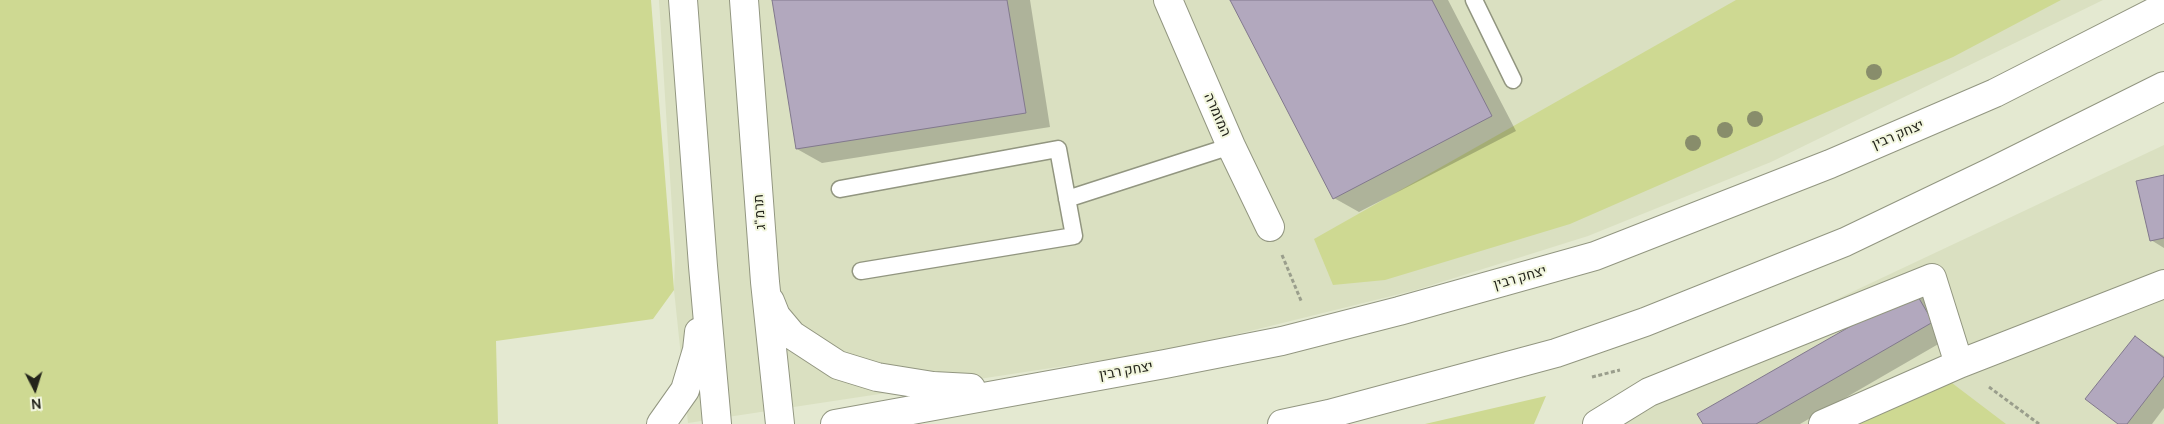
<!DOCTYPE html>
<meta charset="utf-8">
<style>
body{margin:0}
#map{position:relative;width:2164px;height:424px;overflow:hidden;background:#e4e9d1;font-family:Manrope,sans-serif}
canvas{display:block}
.north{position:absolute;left:10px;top:364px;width:50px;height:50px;-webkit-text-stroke:4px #f2f6de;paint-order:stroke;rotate:175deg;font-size:14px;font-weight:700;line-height:20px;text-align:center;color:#23241b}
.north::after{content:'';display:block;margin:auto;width:18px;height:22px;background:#23241b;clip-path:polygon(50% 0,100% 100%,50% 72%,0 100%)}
</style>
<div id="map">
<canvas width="2164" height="424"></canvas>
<div class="north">N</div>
</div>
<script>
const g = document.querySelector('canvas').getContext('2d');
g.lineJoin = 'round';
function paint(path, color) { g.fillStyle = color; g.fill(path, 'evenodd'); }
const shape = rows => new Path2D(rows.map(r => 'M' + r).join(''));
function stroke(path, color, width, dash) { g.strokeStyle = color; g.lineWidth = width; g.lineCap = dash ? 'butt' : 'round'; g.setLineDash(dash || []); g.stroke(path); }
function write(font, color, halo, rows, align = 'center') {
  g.font = font + ' Manrope,Heebo,sans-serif'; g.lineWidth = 4; g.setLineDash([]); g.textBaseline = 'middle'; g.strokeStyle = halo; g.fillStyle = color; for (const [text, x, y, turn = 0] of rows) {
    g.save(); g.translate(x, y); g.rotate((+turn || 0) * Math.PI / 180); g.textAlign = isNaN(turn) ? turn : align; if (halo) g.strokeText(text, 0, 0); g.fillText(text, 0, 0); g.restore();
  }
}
paint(shape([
 [659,0,2103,0,1771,162,1588,236,1416,290,1177,349,688,423,674,290,675,257],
 [2164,145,2164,424,1618,424,1714,357]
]), '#dae0c1');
paint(shape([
 [0,0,651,0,674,290,653,319,496,341,498,424,0,424],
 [1736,0,2061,0,1953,57,1570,224,1385,280,1333,285,1314,239],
 [1948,380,2006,424,1856,424],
 [1546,396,1534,424,1425,424]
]), '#ced992');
paint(shape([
 [773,0,1030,0,1050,127,822,163,797,149],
 [1231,0,1448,0,1516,131,1359,212,1334,198],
 [2164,176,2164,248,2151,240],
 [1914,291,1936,304,1954,335,1800,424,1704,424],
 [2135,337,2164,356,2164,408,2152,424,2120,424]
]), '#0003');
const building = shape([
 [772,0,1007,0,1026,113,796,149,772,0],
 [1230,0,1432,0,1492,116,1333,199,1230,0],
 [2164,175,2164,238,2150,241,2136,181,2164,175],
 [1914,290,1933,322,1756,424,1703,424,1697,414,1914,290],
 [2135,336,2164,358,2164,376,2127,424,2118,424,2085,399,2135,336]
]);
paint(building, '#b2a8be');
stroke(building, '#82798d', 1);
const service = shape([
 [1474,0,1513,80],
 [840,189,1058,149,1074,236,861,271],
 [1067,199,1231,146]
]);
const minor = shape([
 [1168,0,1231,146,1270,227],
 [1597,424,1649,392,1932,278,1959,364,2164,284],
 [1823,424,1959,364]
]);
const secondary = shape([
 [683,0,703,266,717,424],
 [744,0,765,282,780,424],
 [770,301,776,316,792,335,838,365,877,377,933,386,971,388],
 [661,424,685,390,697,350,699,332],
 [835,424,1165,364,1282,341,1399,311,1595,256,1830,164,1995,93,2164,7],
 [1282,424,1329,414,1556,353,1645,322,1845,242,1991,172,2164,86]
]);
stroke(service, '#929680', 19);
stroke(minor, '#929680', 30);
stroke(secondary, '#929680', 30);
stroke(shape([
 [1282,255,1302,303],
 [1592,377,1620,370],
 [1989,387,2039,424]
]), '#9a9e8c', 3, [4, 2.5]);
stroke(service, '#fff', 16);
stroke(minor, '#fff', 28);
stroke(secondary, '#fff', 28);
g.fillStyle = '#888d6b';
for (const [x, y] of [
 [1874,72],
 [1755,119],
 [1725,130],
 [1693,143]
]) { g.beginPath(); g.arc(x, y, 8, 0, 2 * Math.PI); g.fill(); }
write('14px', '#23241b', '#f2f6de', [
 ["המזמרה",1217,115,66],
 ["יצחק רבין",1898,135,-23],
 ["תרמ\"ג",760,212,-94],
 ["יצחק רבין",1520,278,-16],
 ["יצחק רבין",1126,371,-10]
]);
</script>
